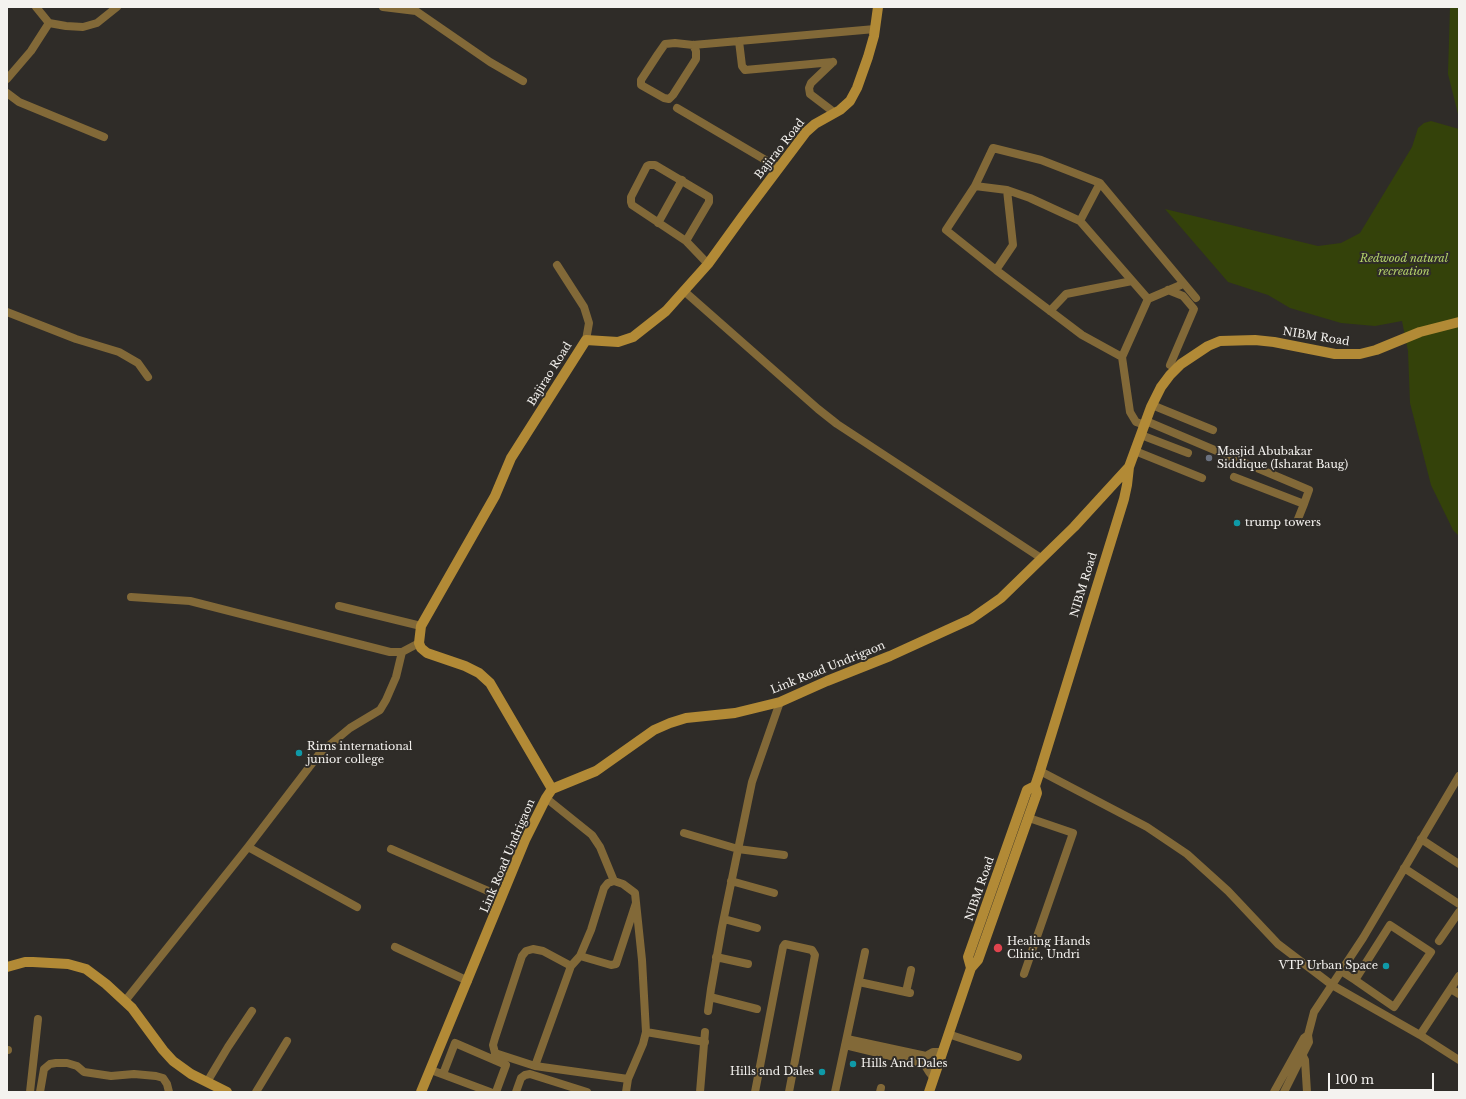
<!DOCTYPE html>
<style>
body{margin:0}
#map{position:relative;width:1466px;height:1099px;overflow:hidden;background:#2f2c28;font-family:"Libre Baskerville",serif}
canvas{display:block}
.frame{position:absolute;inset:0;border:8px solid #f4f2ef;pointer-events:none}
.scale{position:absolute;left:1328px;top:1073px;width:106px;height:18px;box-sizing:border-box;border:2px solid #f4f2ef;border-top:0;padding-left:5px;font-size:12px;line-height:14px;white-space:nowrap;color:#f4f2ef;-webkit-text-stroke:3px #2f2c28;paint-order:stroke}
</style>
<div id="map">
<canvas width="1466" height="1099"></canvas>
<div class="frame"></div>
<div class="scale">100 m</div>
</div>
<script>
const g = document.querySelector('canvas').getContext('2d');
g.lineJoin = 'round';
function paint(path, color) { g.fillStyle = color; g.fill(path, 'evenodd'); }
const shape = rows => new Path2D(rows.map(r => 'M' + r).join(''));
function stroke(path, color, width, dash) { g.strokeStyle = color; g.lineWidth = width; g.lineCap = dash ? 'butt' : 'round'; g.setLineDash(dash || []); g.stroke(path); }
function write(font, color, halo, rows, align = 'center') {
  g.font = font + ' "Libre Baskerville",serif'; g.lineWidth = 4; g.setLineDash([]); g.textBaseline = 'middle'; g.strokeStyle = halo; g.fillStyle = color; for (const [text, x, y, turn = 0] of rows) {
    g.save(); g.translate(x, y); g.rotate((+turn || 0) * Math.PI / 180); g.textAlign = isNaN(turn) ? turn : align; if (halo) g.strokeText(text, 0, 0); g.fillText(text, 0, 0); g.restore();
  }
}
paint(shape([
 [1450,7,1459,7,1459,118,1448,74],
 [1431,121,1459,129,1459,536,1453,530,1431,485,1410,403,1408,351,1402,321,1375,326,1341,323,1290,308,1268,295,1228,282,1165,209,1318,246,1341,243,1360,233,1412,147,1418,128,1424,123]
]), '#34420a');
stroke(shape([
 [36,7,49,23],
 [383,7,416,11,490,62,523,81],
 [739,41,742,66,745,70,833,62],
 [693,45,696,51,696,59,673,95,669,99,664,98,641,85,641,80,658,54,665,44,675,43,693,45,739,41,875,29],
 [833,62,811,83,809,88,810,94,835,113],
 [7,79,31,51,49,23,66,26,83,27,97,23,117,7],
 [7,93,19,102,104,137],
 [677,108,779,168],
 [975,186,1007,190,1030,198,1080,221,1148,299],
 [1080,221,1100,183],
 [658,223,682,180],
 [686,241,632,205,631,202,631,197,647,166,649,165,655,165,709,197,709,202,686,241,708,264],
 [557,265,584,307,589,323,586,340],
 [996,270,1013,245,1007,190],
 [1168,290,1183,296,1194,309,1170,365],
 [684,291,818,409,837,424,1041,558],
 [1050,311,1066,294,1132,281],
 [7,312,76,339,119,352,138,363,148,377],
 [1122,357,1148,299,1183,284],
 [1152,405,1213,430],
 [1146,421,1309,490,1304,504],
 [1145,425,1136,422,1130,412,1122,357,1082,335,996,270,946,230,975,186,993,148,1041,160,1100,183,1196,298],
 [1141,435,1188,453],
 [1135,451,1202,478],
 [1234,477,1304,504,1298,519],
 [131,597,190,601,390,652,402,652,419,643],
 [339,606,421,626],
 [1040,771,1147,827,1187,854,1228,891,1278,944,1332,985,1420,1035,1459,976],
 [546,798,592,835,600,847,614,881],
 [684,833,738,849,784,855],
 [1421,839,1459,864],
 [248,847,357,907],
 [391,849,502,897],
 [1404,868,1459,904],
 [731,881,774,893],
 [724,919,757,928],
 [1439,941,1459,912],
 [395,947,468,981],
 [580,956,611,965,616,964,636,903],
 [716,957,748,964],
 [571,966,580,956,591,930,604,888,608,883,614,881,623,884,635,893,642,960,646,1032,643,1044,628,1079,626,1092],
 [1341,971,1355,980,1390,925,1431,952,1394,1007,1355,980],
 [1024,974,1073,833,1029,818],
 [859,982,910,993],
 [1451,989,1459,994],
 [906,992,911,970],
 [710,997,757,1009],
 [125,1001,248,847,320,753,350,728,380,710,386,700,396,677,402,652],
 [708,1011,711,989,722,927,752,782,780,702],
 [646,1032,705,1042],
 [948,1034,1018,1057],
 [1420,1035,1459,1060],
 [847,1039,926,1056,933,1052,942,1052],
 [845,1045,924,1064,929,1072,933,1077],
 [7,1050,8,1050],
 [1302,1054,1305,1060,1307,1092],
 [535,1066,571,966,543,951,533,949,526,951,522,956,495,1038,493,1045,495,1053,535,1066,628,1079],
 [431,1070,490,1092],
 [443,1074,455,1043,506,1065,496,1092],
 [207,1082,228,1047,252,1011],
 [30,1092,38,1019],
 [40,1092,44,1069,50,1064,56,1063,67,1063,77,1066,84,1072,111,1076,134,1074,156,1076,163,1078,167,1084,169,1092],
 [256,1092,287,1041],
 [516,1092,521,1078,525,1075,530,1074,587,1092],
 [700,1092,705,1032],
 [755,1092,783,947,785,944,812,950,815,955,789,1092],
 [835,1092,865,952],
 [880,1092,881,1088],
 [1274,1092,1304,1038,1308,1035,1314,1012,1363,938,1459,776],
 [1284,1092,1309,1042,1308,1035]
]), '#826938', 8);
stroke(shape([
 [552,789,490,683,479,673,465,666,427,653,421,648,419,643,421,626,495,496,511,458,586,340,618,342,633,337,666,311,708,264,742,217,806,132,815,124,840,110,850,101,857,88,868,57,874,36,878,7],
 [7,967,25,962,33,962,68,964,86,969,106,984,132,1008,163,1050,173,1061,191,1074,227,1092],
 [971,968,978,960,1037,793,1035,786],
 [421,1092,525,840,546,798,552,789,596,771,654,730,670,723,686,718,735,713,780,702,827,681,890,656,971,619,1001,598,1074,527,1129,467],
 [929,1092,971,968,968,957,1027,790,1035,786,1040,771,1124,499,1127,485,1129,467,1151,407,1161,387,1170,375,1181,364,1208,346,1220,341,1255,340,1274,342,1335,354,1360,354,1376,350,1420,332,1459,322]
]), '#b28a36', 10);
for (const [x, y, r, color] of [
 [1209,458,4,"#6b7280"],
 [1237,523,4,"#0f9aa8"],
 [299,753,4,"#0f9aa8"],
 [998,948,5,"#e0444e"],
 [1386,966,4,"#0f9aa8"],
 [853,1064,4,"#0f9aa8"],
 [822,1072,4,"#0f9aa8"]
]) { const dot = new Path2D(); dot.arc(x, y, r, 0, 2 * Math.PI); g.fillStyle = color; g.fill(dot); stroke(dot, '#2f2c28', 1.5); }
write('11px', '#f4f2ef', '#2f2c28', [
 ["Bajirao Road",780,149,-52],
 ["NIBM Road",1316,337,9],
 ["Bajirao Road",550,374,-58],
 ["NIBM Road",1084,585,-73],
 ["Link Road Undrigaon",828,668,-22],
 ["Link Road Undrigaon",508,856,-67],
 ["NIBM Road",980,889,-71]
]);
write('italic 11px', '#b4d26b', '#2f2c28', [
 ["Redwood natural",1404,259],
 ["recreation",1404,272]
]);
write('11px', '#f4f2ef', '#2f2c28', [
 ["Masjid Abubakar",1217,452],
 ["Siddique (Isharat Baug)",1217,465],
 ["trump towers",1245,523],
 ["Rims international",307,747],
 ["junior college",307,760],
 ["Healing Hands",1007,942],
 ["Clinic, Undri",1007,955],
 ["VTP Urban Space",1378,966,"right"],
 ["Hills And Dales",861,1064],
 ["Hills and Dales",814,1072,"right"]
], 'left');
</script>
